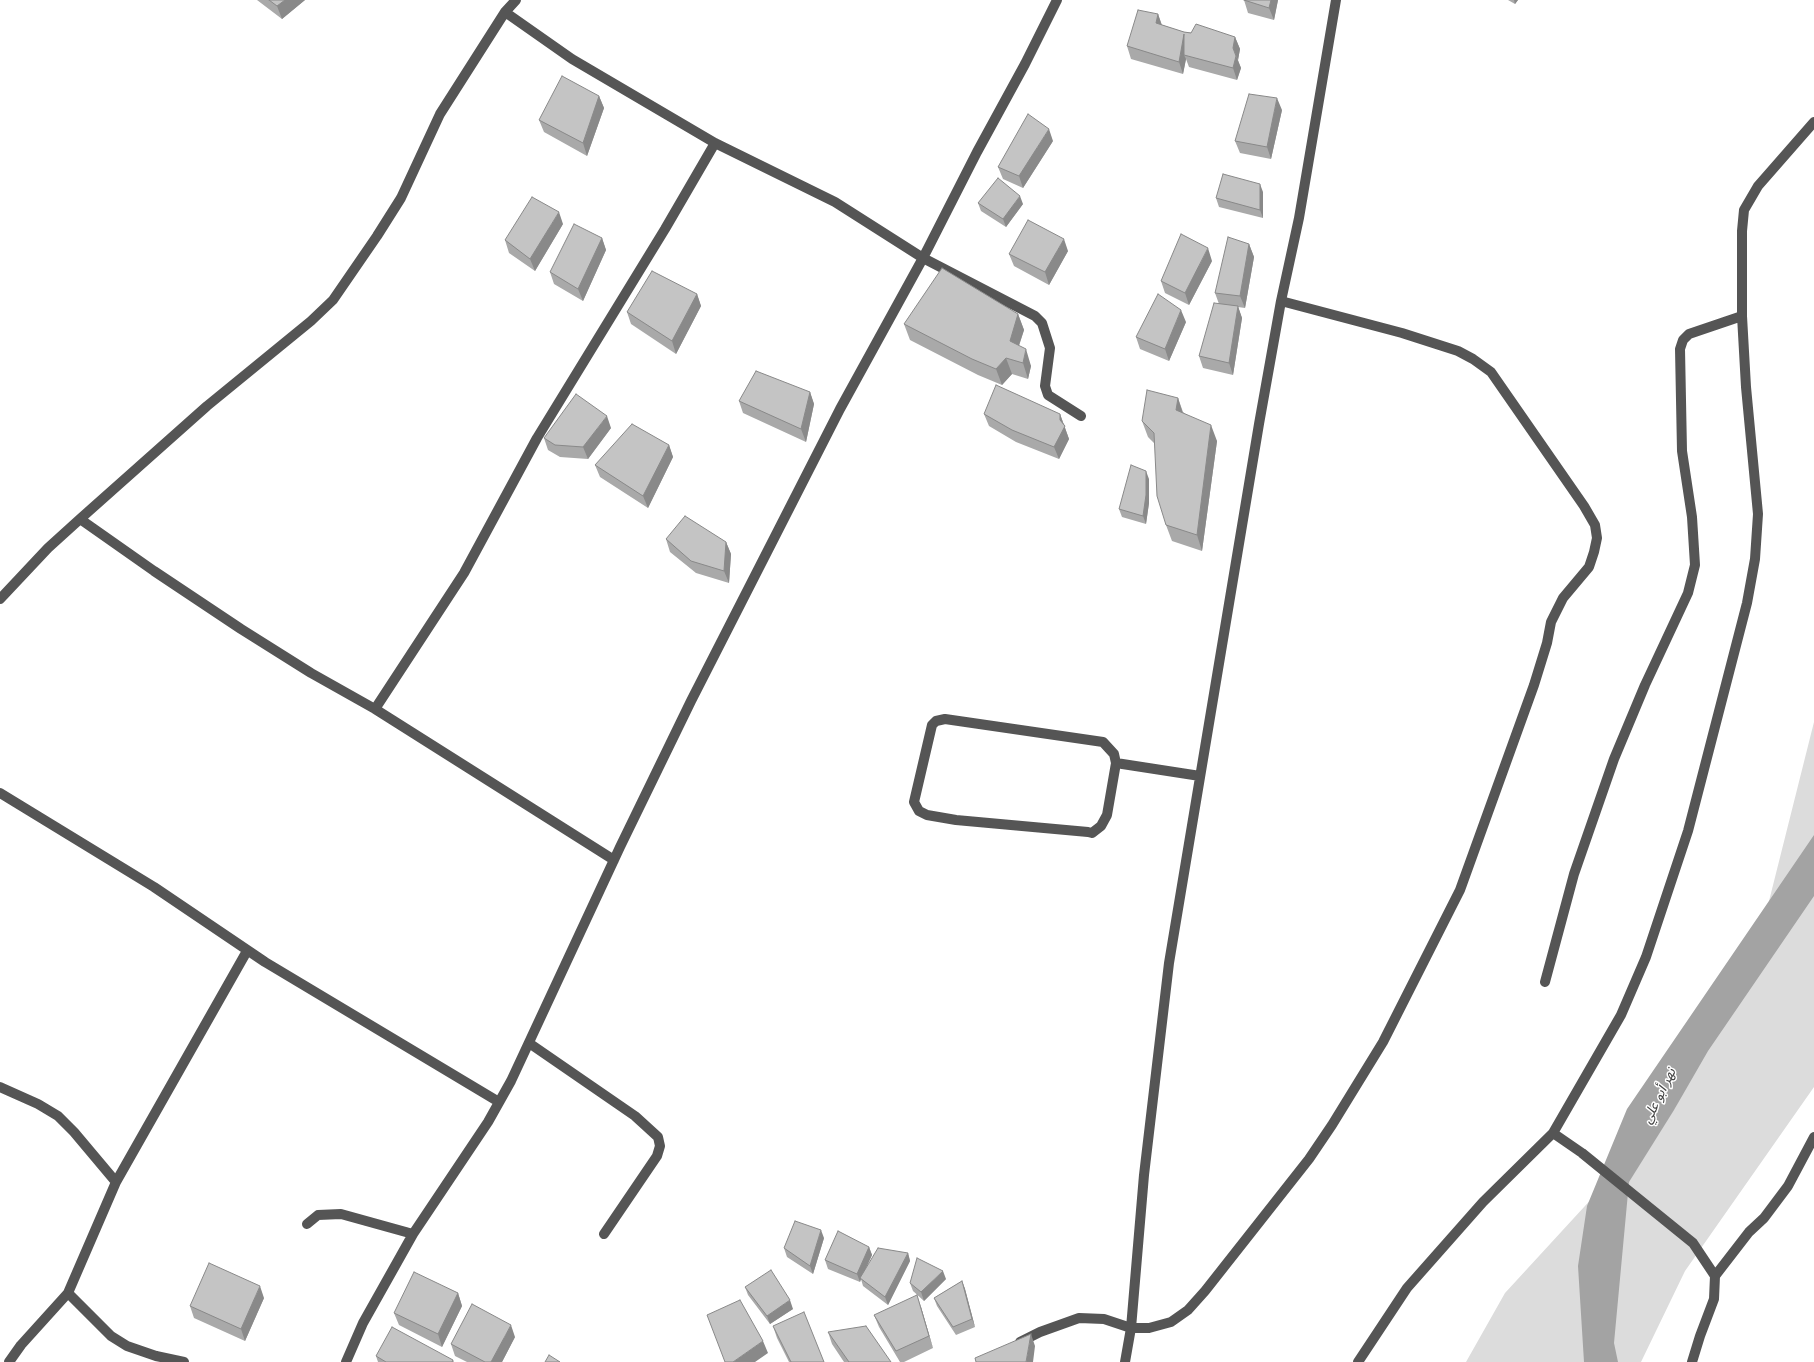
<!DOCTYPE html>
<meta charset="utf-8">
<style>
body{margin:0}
canvas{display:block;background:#fff}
</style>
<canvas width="1814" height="1362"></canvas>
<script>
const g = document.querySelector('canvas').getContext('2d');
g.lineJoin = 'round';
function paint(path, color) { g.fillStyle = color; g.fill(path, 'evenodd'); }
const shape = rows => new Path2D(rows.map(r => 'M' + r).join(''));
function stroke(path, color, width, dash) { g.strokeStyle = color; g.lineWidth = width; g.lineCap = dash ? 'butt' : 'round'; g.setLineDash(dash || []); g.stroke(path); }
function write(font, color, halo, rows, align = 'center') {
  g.font = font + ' Inter,"Noto Sans Arabic",sans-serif'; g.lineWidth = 3; g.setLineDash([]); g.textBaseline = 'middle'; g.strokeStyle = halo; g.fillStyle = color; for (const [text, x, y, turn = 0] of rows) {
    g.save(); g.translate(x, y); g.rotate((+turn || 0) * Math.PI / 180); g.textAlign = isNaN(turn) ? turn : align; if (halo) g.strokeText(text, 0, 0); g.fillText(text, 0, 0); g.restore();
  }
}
paint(shape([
 [1814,722,1814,1087,1685,1271,1641,1362,1466,1362,1505,1293,1675,1108,1764,921]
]), '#dcdcdc');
paint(shape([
 [1814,835,1814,896,1708,1051,1674,1110,1629,1182,1614,1343,1618,1362,1584,1362,1578,1266,1587,1206,1627,1109]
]), '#a3a3a3');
stroke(shape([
 [505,12,572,59,715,143,835,202,923,258,1035,316,1042,323,1050,348,1045,386,1048,395,1081,416],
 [80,519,154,571,241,629,311,673,375,709,614,860],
 [0,599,48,548,80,519,207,406,311,321,333,300,377,236,401,198,440,114,505,12,516,0],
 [375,709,464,573,537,438,665,229,715,143],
 [945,719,1103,742,1114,754,1116,763,1107,815,1101,826,1092,833,1088,832,956,820,927,815,919,811,914,802,932,725,936,721,945,719],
 [1116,763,1200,776],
 [0,793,154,887,265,962,499,1102],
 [1545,982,1574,874,1614,759,1645,685,1688,593,1695,565,1692,517,1682,451,1680,349,1683,340,1689,334,1742,316],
 [529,1043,635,1116,658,1137,660,1146,657,1156,604,1234],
 [0,1087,38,1104,58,1116,74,1132,116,1182,68,1293,111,1336,127,1346,156,1356,184,1362],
 [116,1182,247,951],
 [307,1224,318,1215,341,1214,413,1234],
 [1715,1276,1749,1232,1764,1218,1788,1186,1814,1137],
 [1020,1342,1040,1332,1079,1318,1104,1319,1131,1328,1149,1328,1171,1322,1188,1310,1205,1291,1309,1159,1332,1125,1383,1042,1460,890,1534,685,1547,643,1551,622,1563,598,1589,567,1594,552,1597,538,1595,525,1584,506,1491,372,1473,359,1458,351,1402,333,1281,301],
 [9,1362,21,1345,68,1293],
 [346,1362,363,1323,413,1234,488,1122,511,1081,620,847,691,701,840,409,923,258,977,152,1025,64,1057,0],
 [1125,1362,1131,1328,1144,1175,1169,963,1259,424,1281,301,1299,218,1336,0],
 [1358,1362,1407,1288,1483,1202,1553,1133],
 [1692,1362,1700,1336,1714,1299,1715,1276,1693,1243,1582,1153,1553,1133,1621,1015,1646,957,1688,831,1747,603,1755,559,1758,514,1746,387,1742,316,1742,231,1744,210,1758,186,1814,122]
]), '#555', 10);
paint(shape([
 [257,0,305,0,282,19],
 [1244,0,1278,0,1274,20,1248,13],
 [1508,0,1518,0,1515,4],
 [1158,14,1162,25,1184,32,1235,37,1240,49,1238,60,1241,68,1237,80,1189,67,1186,59,1183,74,1131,59,1127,46],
 [599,96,604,108,587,156,544,132,539,120],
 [1282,110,1271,159,1240,153,1235,141],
 [1053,141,1023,188,1003,179,998,167],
 [1263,192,1263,218,1219,207,1216,198],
 [978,203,1023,204,1006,227,981,211],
 [563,224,535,271,509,253,505,240],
 [602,238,606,250,583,301,554,284,550,272],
 [1249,244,1254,257,1245,308,1238,307,1242,318,1233,375,1203,368,1199,356,1219,304,1215,293],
 [1068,251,1049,285,1014,266,1009,254],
 [1212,261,1189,305,1165,293,1161,281],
 [697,294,701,306,676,354,631,324,627,312],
 [1018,314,1024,330,1019,346,1031,366,1028,379,1012,374,1002,385,978,375,910,340,904,324],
 [1186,322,1169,361,1140,349,1136,337],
 [810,392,814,404,806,442,743,413,739,401],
 [1178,398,1183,412,1217,441,1202,551,1172,541,1166,525,1155,444,1148,437,1142,421],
 [984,414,1060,414,1069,439,1059,459,1016,442,989,426],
 [611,428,588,459,560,457,548,450,544,438],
 [669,445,673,457,648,508,600,477,595,465],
 [1149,479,1149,503,1146,524,1122,517,1119,509],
 [666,539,726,542,731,554,729,583,696,573,670,552],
 [824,1238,813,1274,787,1257,784,1248],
 [869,1247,872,1255,866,1268,908,1253,910,1261,888,1305,863,1286,861,1279,860,1282,828,1269,825,1260],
 [946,1279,924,1301,913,1291,910,1283],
 [962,1281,965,1289,975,1327,956,1335,937,1306,934,1298],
 [745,1287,793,1309,770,1324,748,1295],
 [458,1293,462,1306,442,1347,399,1325,394,1313],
 [264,1298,245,1341,194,1318,190,1306],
 [921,1307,933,1348,904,1362,900,1362,879,1327,874,1315],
 [773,1326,824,1362,789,1362,777,1338],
 [828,1332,891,1362,844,1362,832,1344],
 [515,1337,502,1362,467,1362,455,1356,451,1344],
 [376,1356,453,1360,454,1362,378,1362]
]), '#a9a9a9');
paint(shape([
 [285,0,305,0,282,19,277,6],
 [1271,0,1278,0,1274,20,1269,8],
 [1514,0,1518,0,1515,4],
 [1158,14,1162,26,1156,23],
 [1184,34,1184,55,1186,59,1183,74,1179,62],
 [1235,37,1240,49,1238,60,1233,48],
 [1236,56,1241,68,1237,80,1233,68],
 [599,96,604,108,587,156,583,143],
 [1277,98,1282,110,1271,159,1267,147],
 [1049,129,1053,141,1023,188,1019,176],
 [1260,184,1263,192,1263,218,1260,210],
 [1020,196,1023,204,1006,227,1003,219],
 [559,212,563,224,535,271,530,259],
 [602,238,606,250,583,301,578,289],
 [1064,239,1068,251,1049,285,1045,272],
 [1249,244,1254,257,1245,308,1240,296],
 [1208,248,1212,261,1189,305,1185,293],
 [697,294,701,306,676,354,672,341],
 [1238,306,1242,318,1233,375,1229,363],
 [1181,310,1186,322,1169,361,1165,349],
 [1018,314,1024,330,1015,357,1010,341],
 [1026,349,1031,366,1028,379,1023,363],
 [1006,358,1012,374,1002,385,996,369],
 [810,392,814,404,806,442,801,429],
 [1178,398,1183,414,1176,410],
 [1060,414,1069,439,1059,459,1054,447],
 [607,416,611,428,588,459,583,447],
 [1211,425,1217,441,1202,551,1197,535],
 [669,445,673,457,648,508,643,496],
 [1146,471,1149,479,1149,503,1146,524,1143,516],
 [726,542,731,554,729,583,724,571],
 [821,1230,824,1238,813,1274,810,1266],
 [869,1247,872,1255,861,1279,860,1278,861,1279,860,1282,857,1274],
 [908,1253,910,1261,888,1305,885,1297],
 [943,1271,946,1279,924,1301,921,1292],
 [962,1281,965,1289,975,1327,972,1319],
 [260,1286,264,1298,245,1341,241,1329],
 [458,1293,462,1306,442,1347,438,1334],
 [917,1295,921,1307,933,1348,929,1336],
 [790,1300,793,1309,770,1324,767,1316],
 [511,1325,515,1337,502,1362,491,1362],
 [1031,1334,1035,1346,1033,1362,1026,1362],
 [763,1341,768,1353,755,1362,733,1362]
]), '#898989');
const building = shape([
 [269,0,285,0,277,6,269,0],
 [1244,0,1271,0,1269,8,1244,0],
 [1138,10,1158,14,1156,23,1184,32,1191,33,1196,24,1235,37,1233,48,1236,56,1233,68,1184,55,1184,34,1179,62,1127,46,1138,10],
 [562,76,599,96,583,143,539,120,562,76],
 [1249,94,1277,98,1267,147,1235,141,1249,94],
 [1028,114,1049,129,1019,176,998,167,1028,114],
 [1223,174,1260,184,1260,210,1216,198,1223,174],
 [998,178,1020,196,1003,219,978,203,998,178],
 [532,197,559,212,530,259,505,240,532,197],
 [1028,220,1064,239,1045,272,1009,254,1028,220],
 [574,224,602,238,578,289,550,272,574,224],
 [1181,234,1208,248,1185,293,1161,281,1181,234],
 [1228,237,1249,244,1240,296,1215,293,1228,237],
 [942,268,1018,314,1010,341,1026,349,1023,363,1006,358,996,369,972,359,904,324,942,268],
 [652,271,697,294,672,341,627,312,652,271],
 [1158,294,1181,310,1165,349,1136,337,1158,294],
 [1214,303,1238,306,1229,363,1199,356,1214,303],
 [756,371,810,392,801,429,739,401,756,371],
 [996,385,1060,414,1060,420,1065,426,1054,447,1012,430,984,414,996,385],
 [1147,390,1178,398,1176,410,1211,425,1197,535,1166,525,1157,496,1154,433,1142,421,1147,390],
 [576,394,607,416,583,447,555,445,544,438,576,394],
 [632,424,669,445,643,496,595,465,632,424],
 [1131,465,1146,471,1146,495,1143,516,1119,509,1131,465],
 [685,516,726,542,724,571,691,561,666,539,685,516],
 [795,1221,821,1230,810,1266,784,1248,795,1221],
 [838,1231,869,1247,857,1274,825,1260,838,1231],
 [878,1248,908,1253,885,1297,860,1278,878,1248],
 [917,1258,943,1271,921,1292,910,1283,917,1258],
 [209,1263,260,1286,241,1329,190,1306,209,1263],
 [771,1270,790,1300,767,1316,745,1287,771,1270],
 [414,1272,458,1293,438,1334,394,1313,414,1272],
 [962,1281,972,1319,953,1327,934,1298,962,1281],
 [917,1295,929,1336,896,1351,874,1315,917,1295],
 [740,1300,763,1341,733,1362,725,1362,707,1315,740,1300],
 [472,1304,511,1325,491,1362,485,1362,451,1344,472,1304],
 [804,1312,824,1362,791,1362,773,1326,804,1312],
 [866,1326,891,1362,849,1362,828,1332,866,1326],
 [392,1327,453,1360,452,1362,386,1362,376,1356,392,1327],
 [1031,1334,1026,1362,976,1362,975,1358,1031,1334],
 [549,1355,560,1362,545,1362,549,1355]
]);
paint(building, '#c4c4c4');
stroke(building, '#898989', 1);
write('italic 14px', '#444', '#fff', [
 ["نهر أبو علي",1659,1096,-64]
]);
</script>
